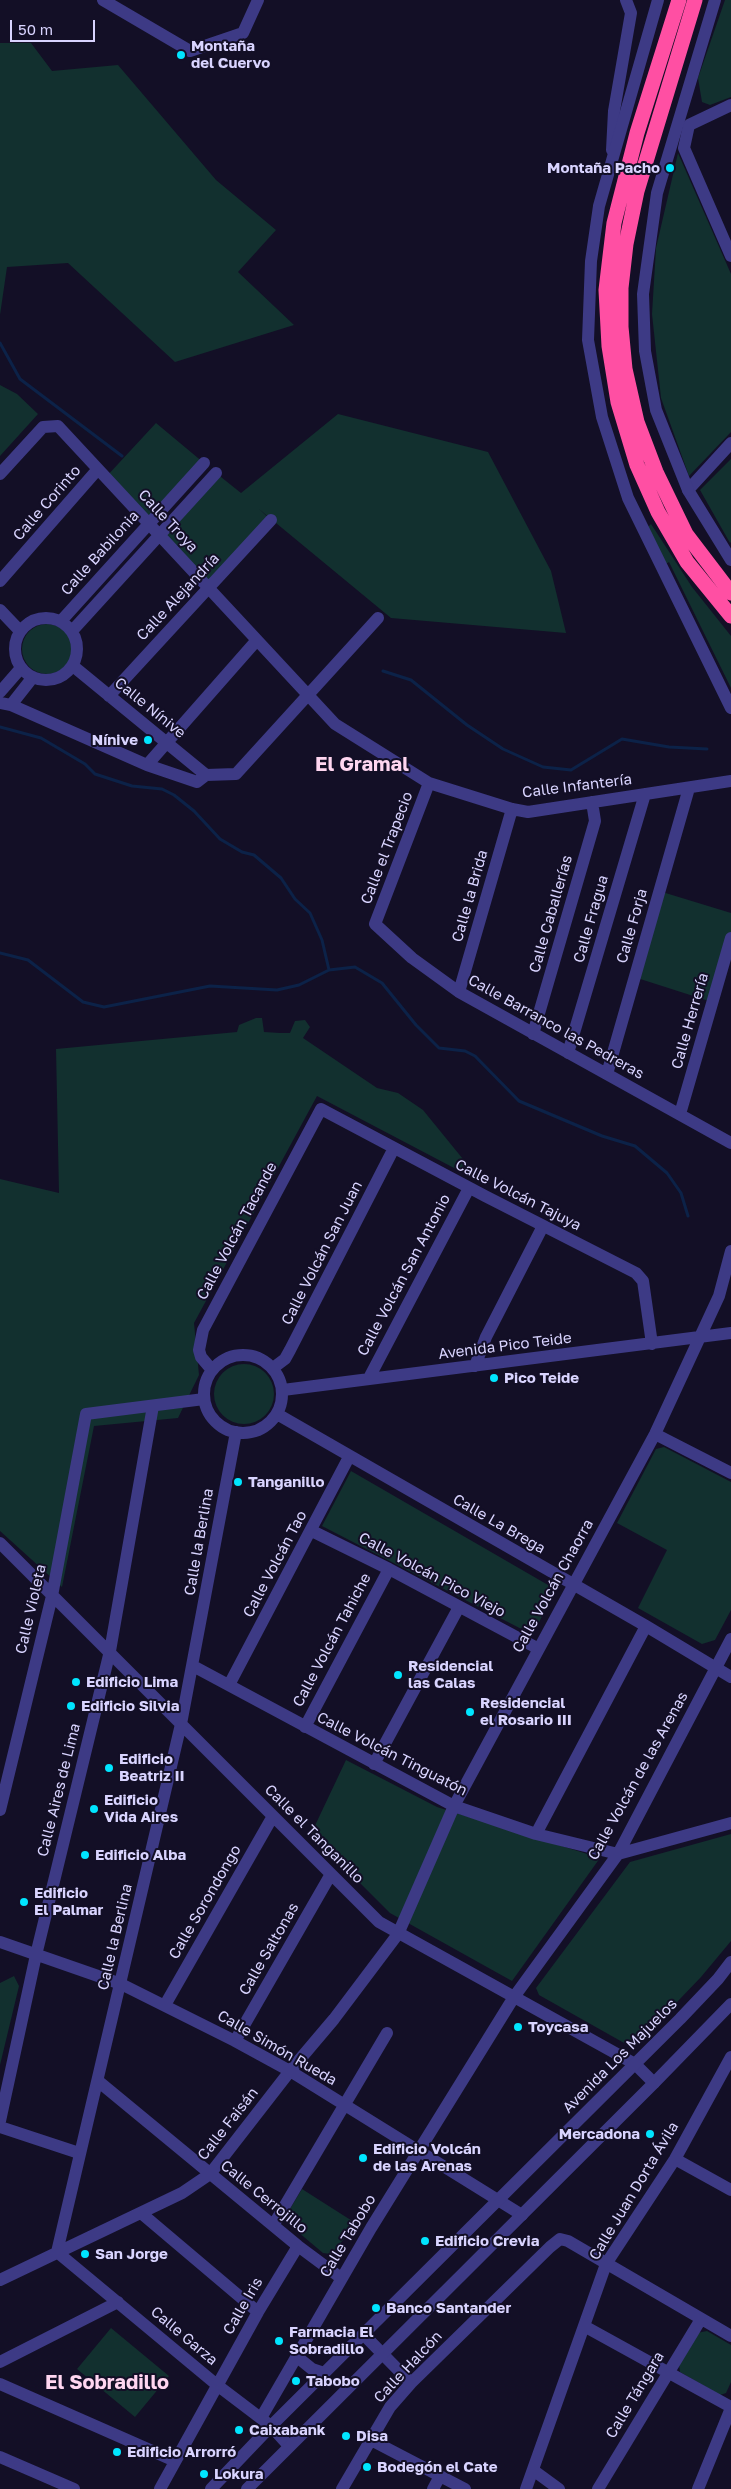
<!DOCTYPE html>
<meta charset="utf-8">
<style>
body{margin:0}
#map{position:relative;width:731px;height:2489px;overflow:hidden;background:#130f26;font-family:"Golos Text",sans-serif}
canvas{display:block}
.scale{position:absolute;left:10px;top:20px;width:85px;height:22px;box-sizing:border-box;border:2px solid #d9d4ff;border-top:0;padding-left:6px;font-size:15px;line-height:18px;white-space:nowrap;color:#d9d4ff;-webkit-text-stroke:4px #130f26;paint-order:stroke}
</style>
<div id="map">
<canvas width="731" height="2489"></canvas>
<div class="scale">50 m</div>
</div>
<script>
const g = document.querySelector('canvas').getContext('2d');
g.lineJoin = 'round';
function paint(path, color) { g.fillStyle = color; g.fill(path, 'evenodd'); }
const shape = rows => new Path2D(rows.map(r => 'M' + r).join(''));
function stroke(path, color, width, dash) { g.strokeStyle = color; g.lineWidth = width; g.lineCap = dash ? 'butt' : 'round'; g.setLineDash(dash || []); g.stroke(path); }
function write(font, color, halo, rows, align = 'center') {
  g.font = font + ' "Golos Text",sans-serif'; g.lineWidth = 4; g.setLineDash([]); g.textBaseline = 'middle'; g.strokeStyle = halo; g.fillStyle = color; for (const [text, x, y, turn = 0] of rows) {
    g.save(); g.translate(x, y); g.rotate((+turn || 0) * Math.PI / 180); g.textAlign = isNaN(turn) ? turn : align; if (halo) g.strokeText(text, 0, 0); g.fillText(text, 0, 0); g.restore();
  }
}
paint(shape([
 [725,0,731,0,731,97,710,105,702,102,698,78],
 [0,43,31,43,52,71,118,65,216,180,276,230,238,272,294,325,175,362,68,263,7,267,0,315],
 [678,153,731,274,731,432,689,476,661,398,652,314,656,248],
 [0,385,17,394,38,414,0,456],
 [338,414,488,452,551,571,566,633,391,618,259,509,271,520,209,589,160,536,216,473,241,493],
 [156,423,204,463,148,523,106,477],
 [731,459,731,542,730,543,700,490],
 [651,524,692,587,731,636,731,688,669,562,666,564,648,527],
 '22 649a25 25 0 1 1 50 0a25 25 0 1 1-50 0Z',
 [659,891,731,913,731,938,712,1002,634,977],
 [256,1018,262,1018,264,1032,280,1033,290,1033,295,1021,305,1020,310,1027,303,1038,377,1088,398,1093,423,1110,467,1164,475,1179,317,1096,194,1323,199,1375,178,1418,94,1426,62,1587,0,1531,0,1179,59,1193,56,1049,237,1032,239,1025],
 '214 1394a30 30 0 1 1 60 0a30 30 0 1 1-60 0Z',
 [664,1447,731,1482,731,1610,715,1640,702,1644,638,1608,667,1550,617,1523,656,1449],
 [351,1471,555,1589,533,1635,322,1526],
 [346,1760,437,1807,600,1858,512,1981,390,1913,311,1834],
 [731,1834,731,1941,701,1977,633,2048,539,1995,536,1988,630,1862],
 [14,1976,19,1986,0,2065,0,1983],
 [302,2189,357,2224,331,2254,323,2253,298,2232,302,2227,292,2219,286,2223,285,2217],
 [111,2328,169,2376,135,2417,77,2369],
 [707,2331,731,2345,731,2382,726,2393,720,2395,680,2372,679,2364,697,2333]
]), '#12302f');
stroke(shape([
 [0,343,20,379,122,456],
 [383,671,411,680,467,725,503,749,543,767,571,770,622,739,669,747,707,749],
 [0,727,41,738,85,764,95,774,132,786,162,789,174,795,194,811,220,839,242,852,254,855,281,878,295,899,310,913,322,940,329,970],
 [0,953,28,960,83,1002,104,1007,210,986,277,990,299,985,329,970,355,967,382,983,416,1025,439,1048,465,1051,475,1056,519,1101,602,1136,635,1146,667,1173,681,1193,688,1216]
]), '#0c2248', 3);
stroke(shape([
 [103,0,190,51,243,33,258,0],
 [731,105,689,125,684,148,731,256],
 [612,150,614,111,631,13,626,0],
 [731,443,688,490,731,560],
 [0,474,43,427,58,426,335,724,429,783,512,809,528,812,731,781],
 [0,581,98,469],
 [0,610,20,631],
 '15 649a31 31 0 1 1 62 0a31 31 0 1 1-62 0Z',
 [61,621,204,463],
 [72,631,216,473],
 [73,666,206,775],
 [0,692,21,668],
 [109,696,271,520],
 [0,703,11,705,147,765,197,782,206,775,236,774,378,618],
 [11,705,33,677],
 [147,765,257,640],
 [429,783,375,924,412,958,459,992,731,1143],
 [459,992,512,809],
 [533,1034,595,821,592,802],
 [568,1053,645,794],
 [607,1074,689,788],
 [680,1114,731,938],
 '204 1394a39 39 0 1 1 78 0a39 39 0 1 1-78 0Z',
 [475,1366,486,1337,543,1226],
 [273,1368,285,1359,290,1350,394,1148],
 [212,1370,201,1357,199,1350,203,1330,321,1109,485,1196,636,1273,643,1281,652,1344],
 [369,1378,469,1188],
 [283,1390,731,1333],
 [277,1414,646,1626,731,1677],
 [655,1434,731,1473],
 [312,1531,389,1569,537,1648],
 [0,1543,379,1922,635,2064,654,2083],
 [193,1666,454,1806,536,1834,618,1854,731,1823],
 [229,1685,349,1457],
 [305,1727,389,1569],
 [374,1764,459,1607],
 [0,1810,52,1596,86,1414,204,1399],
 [536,1834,646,1626],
 [0,1942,121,1984,235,2041,290,2071,522,2215],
 [165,2005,273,1816],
 [235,2041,331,1874],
 [98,2081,298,2246,341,2278],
 [0,2121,36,1955,110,1651,153,1406],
 [0,2127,79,2153],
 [675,2159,731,2190],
 [141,2213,258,2312],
 [274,2224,387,2033],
 [57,2252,181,1724,236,1432],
 [57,2252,217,2385,271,2426,289,2446],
 [0,2280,182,2193,210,2174,290,2071,334,2019,398,1934,454,1806,655,1434,719,1296,731,1251],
 [584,2326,731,2407],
 [364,2335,411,2383],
 [296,2356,312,2369,324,2373],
 [0,2362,118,2302],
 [0,2384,175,2461],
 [261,2418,371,2228,514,1997,618,1854,731,1639],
 [371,2440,465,2489],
 [0,2457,74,2489],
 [533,2470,559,2489],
 [160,2489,258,2312,298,2246],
 [342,2489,390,2407,411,2383,550,2247,560,2239,568,2241,731,2336],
 [433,2489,440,2476],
 [526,2489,606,2264,675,2159,731,2057],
 [598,2489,701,2319],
 [698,2489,731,2408]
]), '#3d3a85', 12);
stroke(shape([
 [658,0,599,206,591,261,588,340,602,417,628,498,731,708],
 [688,490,656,410,645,351,643,294,657,193,715,0],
 [211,2489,271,2426,680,2019,718,1979,731,1962],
 [247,2489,654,2083,731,2004]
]), '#3d3a85', 12);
stroke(shape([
 [679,0,637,133,614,223,606,290,609,346,618,402,637,465,658,512,687,562,731,616],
 [695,0,637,191,626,244,621,288,621,327,625,369,637,422,656,472,686,534,731,593]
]), '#ff4fa3', 15);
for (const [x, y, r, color] of [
 [181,55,5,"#00e5ff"],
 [670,168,5,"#00e5ff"],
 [148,740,5,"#00e5ff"],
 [494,1378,5,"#00e5ff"],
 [238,1482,5,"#00e5ff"],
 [398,1675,5,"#00e5ff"],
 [76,1682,5,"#00e5ff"],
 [71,1706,5,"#00e5ff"],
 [470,1712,5,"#00e5ff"],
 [109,1768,5,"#00e5ff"],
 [94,1809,5,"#00e5ff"],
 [85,1855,5,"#00e5ff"],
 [24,1902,5,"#00e5ff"],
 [518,2027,5,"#00e5ff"],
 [650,2134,5,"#00e5ff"],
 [363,2158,5,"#00e5ff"],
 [425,2241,5,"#00e5ff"],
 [85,2254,5,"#00e5ff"],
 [376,2308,5,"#00e5ff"],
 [279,2341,5,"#00e5ff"],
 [296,2381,5,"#00e5ff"],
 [239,2430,5,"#00e5ff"],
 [346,2436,5,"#00e5ff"],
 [117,2452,5,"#00e5ff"],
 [367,2467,5,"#00e5ff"],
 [204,2474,5,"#00e5ff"]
]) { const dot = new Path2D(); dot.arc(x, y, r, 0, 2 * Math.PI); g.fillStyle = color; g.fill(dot); stroke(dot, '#130f26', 2); }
write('bold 15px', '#d9d4ff', '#130f26', [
 ["Montaña",191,46],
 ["del Cuervo",191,63],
 ["Montaña Pacho",660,168,"right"],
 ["Nínive",138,740,"right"],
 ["Pico Teide",504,1378],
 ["Tanganillo",248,1482],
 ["Residencial",408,1666],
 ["las Calas",408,1683],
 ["Edificio Lima",86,1682],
 ["Residencial",480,1703],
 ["el Rosario III",480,1720],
 ["Edificio Silvia",81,1706],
 ["Edificio",119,1759],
 ["Beatriz II",119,1776],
 ["Edificio",104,1800],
 ["Vida Aires",104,1817],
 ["Edificio Alba",95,1855],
 ["Edificio",34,1893],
 ["El Palmar",34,1910],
 ["Toycasa",528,2027],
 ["Mercadona",640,2134,"right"],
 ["Edificio Volcán",373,2149],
 ["de las Arenas",373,2166],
 ["Edificio Crevia",435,2241],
 ["San Jorge",95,2254],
 ["Banco Santander",386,2308],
 ["Farmacia El",289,2332],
 ["Sobradillo",289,2349],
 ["Tabobo",306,2381],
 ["Caixabank",249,2430],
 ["Disa",356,2436],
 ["Edificio Arrorró",127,2452],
 ["Bodegón el Cate",377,2467],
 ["Lokura",214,2474]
], 'left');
write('15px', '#d9d4ff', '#130f26', [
 ["Calle Corinto",47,503,-49],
 ["Calle Troya",168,521,47],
 ["Calle Babilonia",100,553,-48],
 ["Calle Alejandría",178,597,-47],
 ["Calle Nínive",150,708,39],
 ["Calle Infantería",577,786,-7],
 ["Calle el Trapecio",387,848,-69],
 ["Calle la Brida",470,896,-74],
 ["Calle Caballerías",551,914,-74],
 ["Calle Fragua",591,919,-74],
 ["Calle Forja",632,926,-74],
 ["Calle Herrería",690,1021,-74],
 ["Calle Barranco las Pedreras",556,1027,29],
 ["Calle Volcán Tajuya",518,1195,27],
 ["Calle Volcán Tacande",237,1231,-62],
 ["Calle Volcán San Juan",322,1253,-63],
 ["Calle Volcán San Antonio",404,1275,-62],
 ["Avenida Pico Teide",505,1346,-7],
 ["Calle La Brega",499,1524,30],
 ["Calle la Berlina",199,1542,-80],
 ["Calle Volcán Tao",275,1564,-62],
 ["Calle Volcán Pico Viejo",432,1575,28],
 ["Calle Volcán Chaorra",553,1586,-61],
 ["Calle Violeta",31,1609,-77],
 ["Calle Volcán Tahiche",332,1640,-62],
 ["Calle Volcán Tinguatón",392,1754,27],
 ["Calle Volcán de las Arenas",638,1776,-61],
 ["Calle Aires de Lima",59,1790,-76],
 ["Calle el Tanganillo",314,1834,45],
 ["Calle Sorondongo",205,1902,-60],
 ["Calle la Berlina",115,1937,-77],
 ["Calle Saltonas",269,1949,-60],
 ["Calle Simón Rueda",277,2048,30],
 ["Avenida Los Majuelos",620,2056,-45],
 ["Calle Faisán",228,2124,-52],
 ["Calle Juan Dorta Ávila",634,2191,-59],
 ["Calle Cerrojillo",264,2197,39],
 ["Calle Tabobo",348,2236,-59],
 ["Calle Iris",243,2306,-60],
 ["Calle Garza",184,2336,40],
 ["Calle Halcón",408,2367,-47],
 ["Calle Tángara",635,2395,-59]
]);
write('bold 20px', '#ffd6f0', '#130f26', [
 ["El Gramal",362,765],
 ["El Sobradillo",107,2383]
]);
</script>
